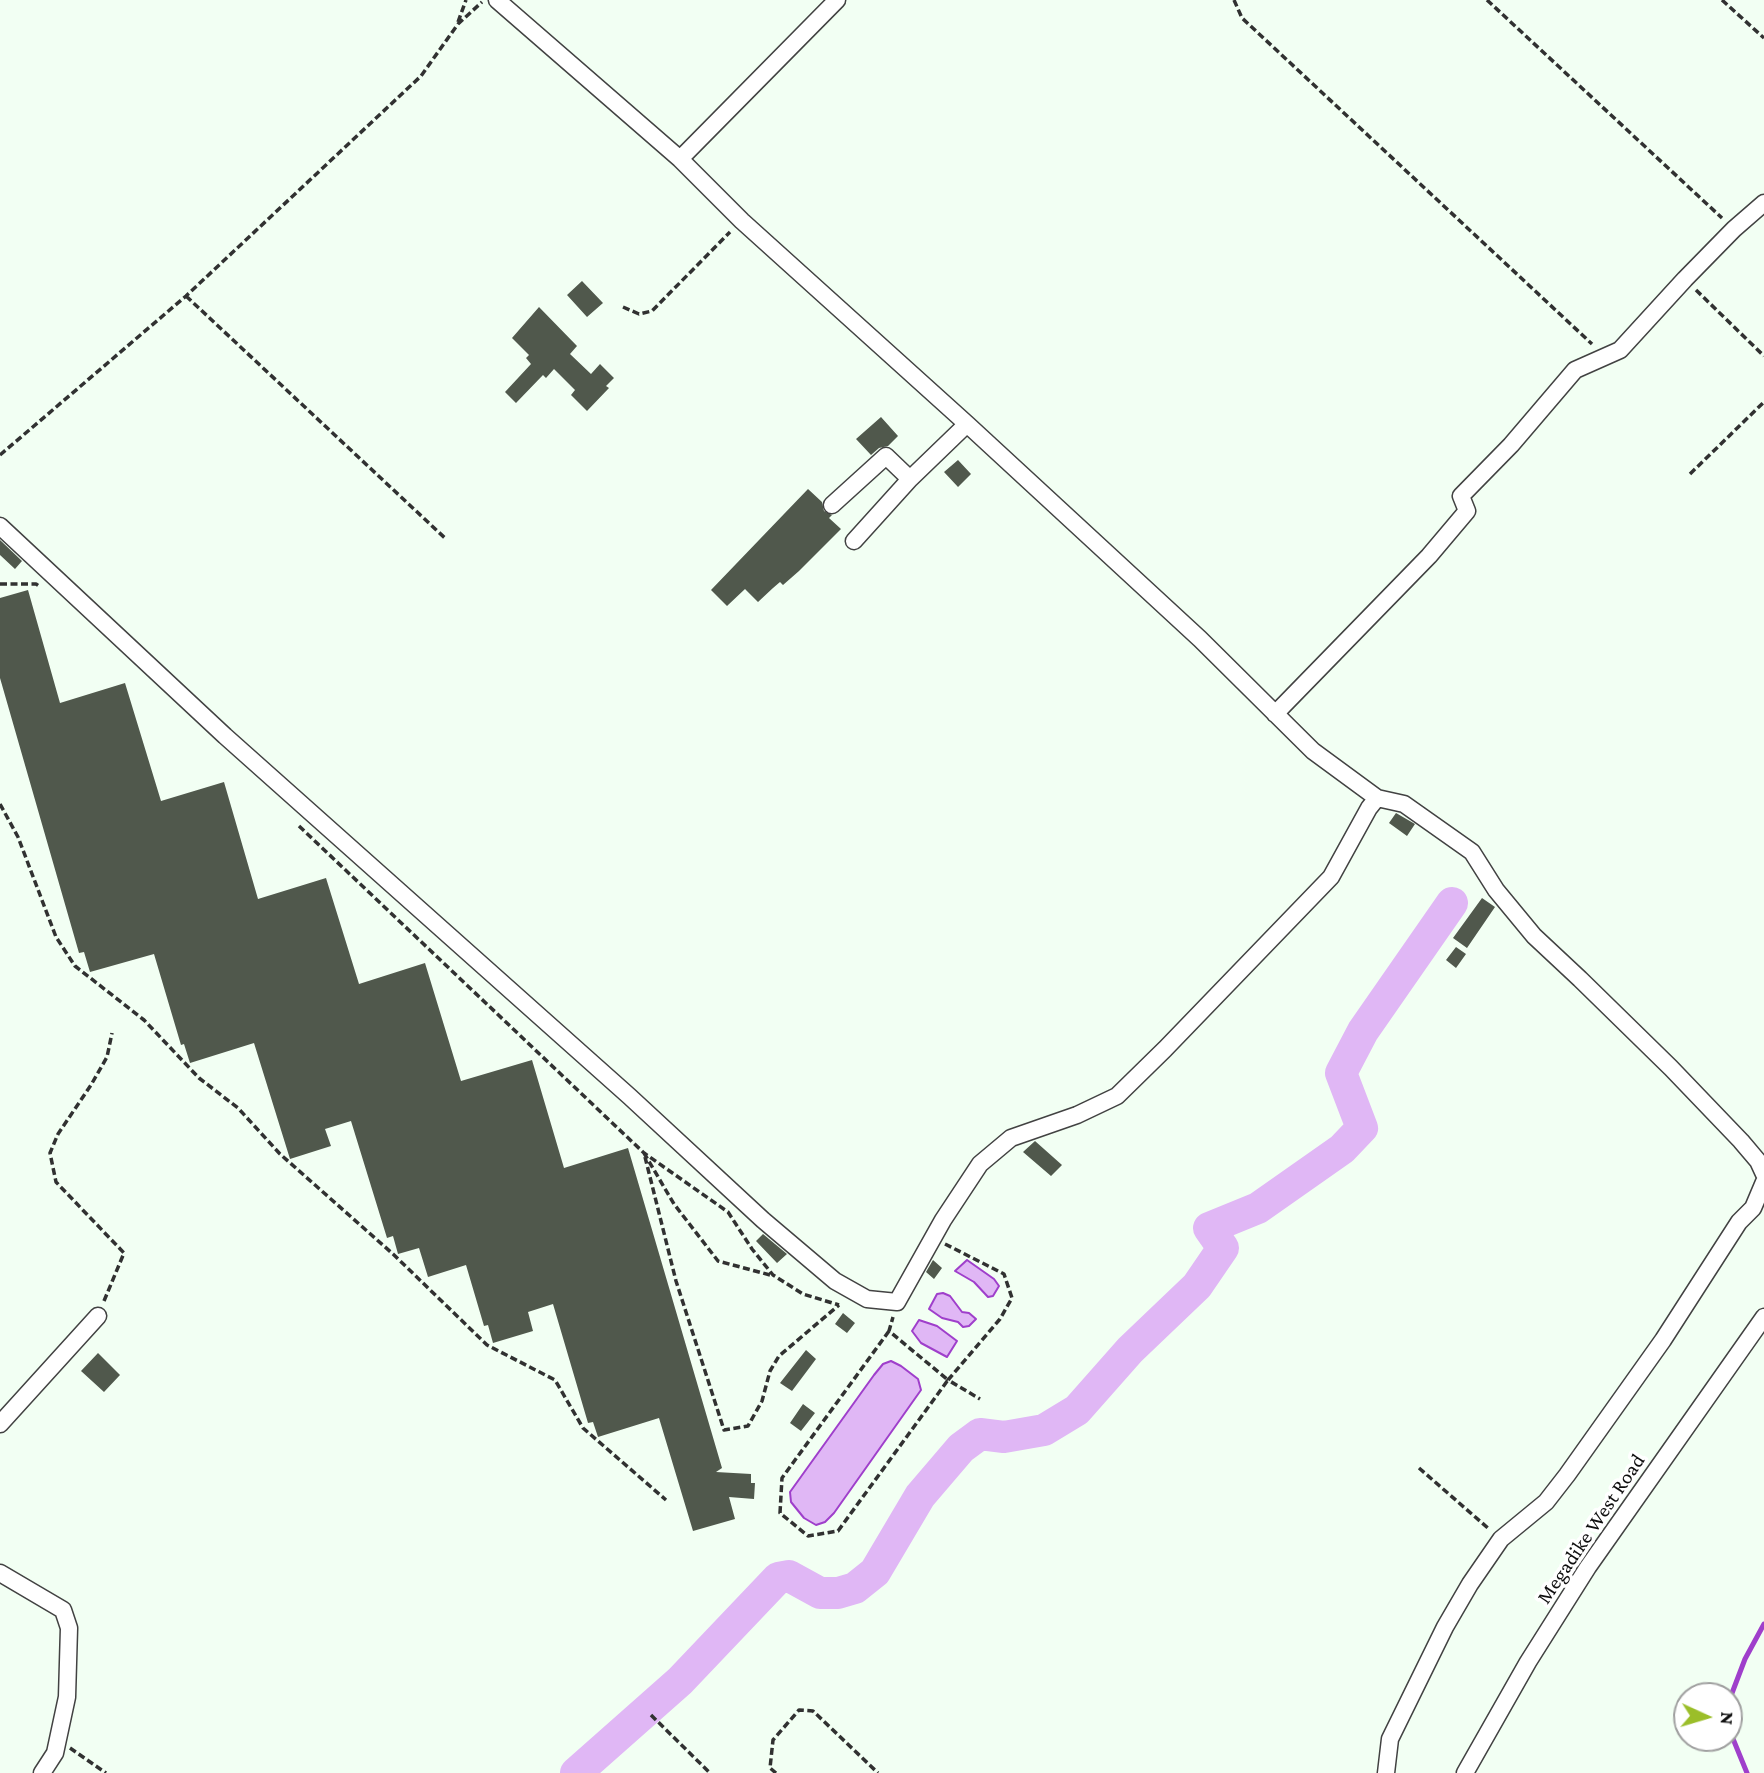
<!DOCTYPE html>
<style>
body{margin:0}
#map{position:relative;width:1764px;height:1773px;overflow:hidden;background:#f2fff3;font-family:"Crimson Pro",serif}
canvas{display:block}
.north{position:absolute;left:1673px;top:1682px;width:70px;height:70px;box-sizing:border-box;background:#fff;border:2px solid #9f9f9f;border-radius:50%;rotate:94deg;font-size:19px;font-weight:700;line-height:28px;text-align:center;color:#0f0f0f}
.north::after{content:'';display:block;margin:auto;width:24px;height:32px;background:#9bbe29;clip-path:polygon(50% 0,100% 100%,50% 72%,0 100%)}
</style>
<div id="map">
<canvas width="1764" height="1773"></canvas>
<div class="north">N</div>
</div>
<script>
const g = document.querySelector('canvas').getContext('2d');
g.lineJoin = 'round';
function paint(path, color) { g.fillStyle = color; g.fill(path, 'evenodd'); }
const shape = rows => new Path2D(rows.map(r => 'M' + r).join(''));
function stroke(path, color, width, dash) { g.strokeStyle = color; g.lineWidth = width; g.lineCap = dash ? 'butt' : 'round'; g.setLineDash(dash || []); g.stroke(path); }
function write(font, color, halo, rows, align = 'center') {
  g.font = font + ' "Crimson Pro",serif'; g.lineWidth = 7; g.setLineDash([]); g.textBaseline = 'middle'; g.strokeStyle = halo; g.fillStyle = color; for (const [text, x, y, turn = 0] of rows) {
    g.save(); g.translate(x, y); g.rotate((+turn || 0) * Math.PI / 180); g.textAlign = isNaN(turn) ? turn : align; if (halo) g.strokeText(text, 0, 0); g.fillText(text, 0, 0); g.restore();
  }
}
const water = shape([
 [967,1260,994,1279,999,1286,993,1296,988,1297,974,1282,955,1271,967,1260],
 [943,1293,950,1296,962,1312,969,1313,976,1319,969,1326,963,1327,958,1322,942,1318,929,1309,937,1294,943,1293],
 [919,1320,937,1326,957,1341,947,1357,921,1343,912,1331,919,1320],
 [891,1361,901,1366,918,1379,921,1390,834,1513,825,1522,816,1525,804,1518,791,1502,790,1492,874,1375,883,1364,891,1361]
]);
paint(water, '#e0b7f5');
stroke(water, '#9f3fcb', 2);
stroke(shape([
 [1729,1701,1745,1659,1764,1624],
 [1729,1729,1747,1773]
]), '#9f3fcb', 5);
stroke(shape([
 [576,1773,680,1681,778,1578,789,1576,820,1593,838,1593,855,1588,875,1572,920,1496,961,1448,980,1434,1004,1437,1044,1430,1077,1410,1130,1350,1197,1286,1223,1248,1209,1228,1258,1208,1342,1149,1362,1128,1341,1073,1363,1031,1452,903]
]), '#e0b7f5', 32);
paint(shape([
 [582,281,603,303,587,317,567,295],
 [539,307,577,346,570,354,591,374,600,364,614,378,606,386,609,388,587,411,571,395,575,390,554,369,546,378,543,375,516,403,505,392,531,364,526,358,529,355,512,338],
 [881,417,898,436,888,446,879,448,871,455,856,439],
 [958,460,971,474,958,487,944,472],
 [808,489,822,502,824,511,832,515,829,518,841,529,799,571,783,585,780,582,773,588,758,602,745,589,727,606,711,590],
 [0,540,22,561,15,569,0,555],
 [28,590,60,703,125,683,161,801,224,782,258,899,326,878,359,984,425,963,461,1081,532,1060,564,1168,628,1148,722,1468,716,1472,751,1474,751,1483,755,1483,754,1499,729,1497,735,1519,693,1531,659,1418,598,1437,593,1422,588,1423,553,1304,528,1312,533,1331,493,1343,488,1325,484,1326,466,1265,428,1277,419,1248,398,1254,393,1236,387,1238,351,1121,325,1129,331,1146,290,1159,254,1043,190,1063,184,1044,181,1045,154,954,90,972,84,952,79,953,0,678,0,598],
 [1396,813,1415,824,1407,836,1389,823],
 [1482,898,1495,907,1467,948,1453,938],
 [1456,947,1466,954,1456,968,1446,960],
 [1035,1141,1062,1165,1051,1176,1023,1152],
 [763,1234,787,1254,777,1263,756,1241],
 [933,1260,942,1268,934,1279,926,1272],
 [843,1313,855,1323,847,1333,835,1324],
 [806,1350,816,1359,792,1391,780,1383],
 [98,1353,120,1375,104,1392,81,1371],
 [803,1404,815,1413,801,1431,790,1423]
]), '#50584c');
const minor = shape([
 [497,0,680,159,742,221,967,424,1200,639,1313,751,1377,798,1404,804,1472,852,1496,890,1534,936,1580,979,1671,1068,1741,1141,1758,1161,1764,1174],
 [680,159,837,0],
 [832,505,886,456,910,479],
 [0,526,225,736,629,1096,763,1220,835,1281,867,1299,897,1302,943,1220,980,1164,1011,1138,1077,1115,1117,1096,1165,1049,1331,877,1369,808,1377,798],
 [854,541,910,479,967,424],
 [1275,714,1429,556,1467,511,1461,496,1511,445,1575,370,1620,350,1685,279,1734,229,1764,203],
 [0,1424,98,1316],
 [0,1573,63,1610,69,1628,67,1697,55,1753,42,1773],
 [1386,1773,1390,1739,1445,1627,1470,1584,1501,1539,1546,1502,1567,1475,1663,1340,1739,1222,1753,1208,1764,1182],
 [1465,1773,1528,1662,1588,1567,1764,1317]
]);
stroke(minor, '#424242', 19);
stroke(shape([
 [1234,0,1242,18,1592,344],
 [1487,0,1722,218],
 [1722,0,1764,38],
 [458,22,466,0],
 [1696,290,1764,356],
 [186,296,446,539],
 [623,307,639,314,652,311,730,232],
 [0,455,186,296,421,76,458,24,482,2],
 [1690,474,1764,402],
 [0,584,36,584,39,586],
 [0,804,18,837,56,937,75,966,144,1020,199,1078,238,1108,280,1154,393,1254,487,1345,555,1380,583,1428,666,1500],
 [299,826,644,1153,728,1212,752,1249,773,1275,803,1294,839,1305],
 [945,1244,1004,1274,1012,1298,1000,1319,948,1380,980,1399],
 [770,1275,718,1261,674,1204,644,1153,676,1281,724,1430,748,1426,762,1401,770,1371,779,1356,839,1305],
 [104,1301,124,1253,56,1182,50,1153,58,1134,91,1085,107,1057,112,1033],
 [889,1331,782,1478,780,1513,808,1536,838,1531,948,1380,889,1331,893,1317],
 [1419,1468,1489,1529],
 [651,1715,710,1773],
 [70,1748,106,1773],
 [776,1773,770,1768,773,1740,799,1710,813,1711,878,1773]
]), '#313131', 3.5, [7, 3.5]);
stroke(minor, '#fff', 16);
write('21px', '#0f0f0f', '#fff', [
 ["Megadike West Road",1591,1529,-56]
]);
</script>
